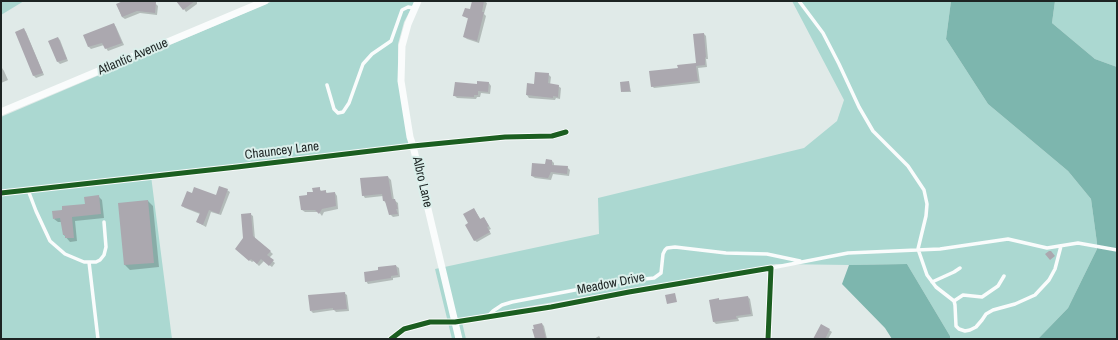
<!DOCTYPE html>
<style>
body{margin:0}
#map{position:relative;width:1118px;height:340px;overflow:hidden;background:#e0eae8;font-family:"Archivo Narrow",sans-serif}
canvas{display:block}
.frame{position:absolute;inset:0;border:2px solid #1d2423;pointer-events:none}
</style>
<div id="map">
<canvas width="1118" height="340"></canvas>
<div class="frame"></div>
</div>
<script>
const g = document.querySelector('canvas').getContext('2d');
g.lineJoin = 'round';
function paint(path, color) { g.fillStyle = color; g.fill(path, 'evenodd'); }
const shape = rows => new Path2D(rows.map(r => 'M' + r).join(''));
function stroke(path, color, width, dash) { g.strokeStyle = color; g.lineWidth = width; g.lineCap = dash ? 'butt' : 'round'; g.setLineDash(dash || []); g.stroke(path); }
function write(font, color, halo, rows, align = 'center') {
  g.font = font + ' "Archivo Narrow",sans-serif'; g.lineWidth = 4; g.setLineDash([]); g.textBaseline = 'middle'; g.strokeStyle = halo; g.fillStyle = color; for (const [text, x, y, turn = 0] of rows) {
    g.save(); g.translate(x, y); g.rotate((+turn || 0) * Math.PI / 180); g.textAlign = isNaN(turn) ? turn : align; if (halo) g.strokeText(text, 0, 0); g.fillText(text, 0, 0); g.restore();
  }
}
paint(shape([
 [1,1,24,1,1,15],
 [273,1,415,1,404,22,398,44,398,58,410,144,151,176,172,339,1,339,1,117],
 [792,1,951,1,946,39,988,104,1068,171,1091,199,1097,243,1117,246,1097,249,1068,308,1038,339,950,339,950,336,907,264,849,265,776,264,461,318,466,339,452,339,435,269,599,234,598,198,804,148,837,121,844,100],
 [1055,1,1117,1,1117,67,1095,59,1052,23]
]), '#abd8d1');
paint(shape([
 [951,1,1055,1,1052,23,1095,59,1117,67,1117,339,1038,339,1068,308,1097,249,1097,243,1091,199,1068,171,988,104,946,39],
 [907,264,950,336,950,339,892,339,885,328,842,284,849,265]
]), '#7db6ae');
paint(shape([
 [126,1,142,1,141,5,143,6,144,1,155,3,158,6,157,15,140,13,125,19,122,17,117,5],
 [182,1,197,1,197,4,186,12,184,9],
 [473,1,484,1,487,3,484,14,486,16,479,43,467,39,464,37,469,19,463,16,471,10],
 [114,24,116,27,124,45,108,51,104,45,91,49,88,46],
 [24,30,26,32,44,75,36,78,34,76,16,32],
 [704,34,706,36,708,59,706,59,707,67,698,68,700,83,654,88,652,86,679,68,697,64],
 [58,38,60,40,68,61,60,64,58,62,50,41],
 [2,68,4,71,8,80,1,83],
 [548,74,551,77,550,85,558,86,561,88,560,99,556,98,555,100,529,98,527,95,528,84,534,85],
 [629,82,631,92,623,92,622,91],
 [489,83,491,86,490,94,481,93,480,97,477,97,476,99,457,98,454,95,477,86],
 [552,161,554,163,554,166,567,167,570,170,569,176,553,174,551,180,535,178,532,176],
 [388,177,391,180,394,200,398,203,399,216,393,217,390,214,386,203,384,201,383,196,365,198,363,195],
 [319,188,322,192,326,192,328,194,335,193,337,196,338,209,324,212,322,216,319,212,305,212,302,210,308,196],
 [227,190,230,192,221,215,211,212,206,227,197,222,200,214,185,208,182,206,216,196],
 [98,196,102,200,104,218,75,221,77,241,70,242,64,235,62,222,58,222,54,219,63,211,86,204],
 [148,201,153,206,159,267,130,270,125,265,119,204],
 [474,209,481,220,484,218,486,221,491,229,489,230,491,234,477,242,474,240],
 [250,214,253,216,255,239,273,254,269,258,275,263,272,267,264,261,259,266,254,261,252,262,238,251,244,238],
 [396,266,399,268,400,277,393,278,393,280,368,284,366,281],
 [344,293,347,295,349,311,336,312,334,310,313,313,311,311],
 [748,297,750,299,753,316,738,318,739,321,716,324,714,322,719,299,720,301],
 [542,324,544,326,547,339,536,339],
 [829,330,832,332,828,339,815,339],
 [599,336,601,339,594,339]
]), '#0003');
paint(shape([
 [123,1,156,2,155,13,137,11,122,17,116,4],
 [176,1,195,1,183,10],
 [472,1,484,1,482,12,484,12,477,41,463,37,468,18,462,16,465,8,470,9],
 [114,23,122,43,105,49,102,43,88,47,83,35],
 [24,28,43,73,33,76,15,32],
 [704,33,706,57,705,58,705,65,696,66,698,81,651,87,649,71,678,68,677,65,696,63,693,34],
 [58,37,67,59,57,62,48,41],
 [535,72,549,73,548,83,559,85,558,97,553,96,553,98,526,95,527,83,534,84],
 [477,81,489,82,488,92,478,91,478,95,474,95,474,97,453,96,455,82,477,84],
 [629,81,630,91,621,92,620,82],
 [546,159,552,160,552,165,568,166,567,174,551,172,548,178,531,176,532,163,545,164],
 [388,176,392,199,395,199,398,209,396,209,398,214,389,215,385,201,383,201,382,194,362,196,360,178],
 [219,186,228,189,219,214,209,210,203,225,196,222,200,213,181,206,187,191,192,193,194,187,216,195],
 [320,187,320,191,326,190,326,193,335,192,336,206,322,209,319,214,315,210,301,210,299,196,307,195,307,192,313,192,312,188],
 [99,195,101,214,72,217,74,238,65,238,65,235,63,235,60,218,53,219,52,211,62,210,62,206,85,204,84,197],
 [148,200,154,263,124,265,118,203],
 [474,208,480,219,484,217,489,226,487,227,490,232,474,241,465,225,468,223,463,214],
 [251,213,253,236,271,251,267,255,274,260,269,266,261,259,257,264,251,259,249,261,235,249,243,238,241,214],
 [1049,251,1051,251,1055,256,1050,260,1045,254],
 [396,265,398,275,391,276,391,278,365,282,364,272,378,270,378,267],
 [345,292,347,309,333,310,333,308,310,311,308,295],
 [675,293,677,302,667,304,665,295],
 [748,296,751,314,736,316,737,319,713,322,709,300,719,298,719,300],
 [542,323,546,339,535,339,532,329,534,329,533,325],
 [821,324,830,329,825,339,813,339]
]), '#aba8af');
stroke(shape([
 [799,1,823,33,839,64,859,107,873,131,908,166,924,190,927,204,926,216,918,249,927,275,936,287,954,301,955,305,956,326,959,329,965,331,970,330,976,327,982,320,986,314,993,310,1015,304,1035,295,1049,280,1055,269,1061,246],
 [327,85,334,109,338,113,343,112,349,103,363,64,372,54,391,41,402,10,408,7,414,8],
 [28,190,36,211,50,241,65,254,84,262,96,262,100,260,104,255,106,247,104,222],
 [89,262,98,339],
 [771,268,848,253,940,249,1008,239,1047,248,1078,243,1117,250],
 [932,282,954,272,960,268],
 [954,301,963,295,982,297,998,286,1004,276],
 [489,315,493,311,502,305,512,302,617,282,654,278,661,273,663,254,665,250,667,248,675,247,726,253,767,254,800,261]
]), '#fafcfc', 3.5);
stroke(shape([
 [418,1,408,24,402,46,401,81,410,137,413,146,459,339],
 [1,112,265,1],
 [1,193,237,167,413,146,505,137,552,136,566,132],
 [391,339,404,329,430,322,455,322,551,307,629,292,771,268,768,339]
]), '#fafcfc', 7);
stroke(shape([
 [1,193,237,167,413,146,505,137,552,136,566,132],
 [391,339,404,329,430,322,455,322,551,307,629,292,771,268,768,339]
]), '#1b5e20', 5);
write('13px', '#1d2423', '#dbefeb', [
 ["Atlantic Avenue",133,57,-23],
 ["Chauncey Lane",282,151,-7],
 ["Albro Lane",422,182,77],
 ["Meadow Drive",611,284,-11]
]);
</script>
